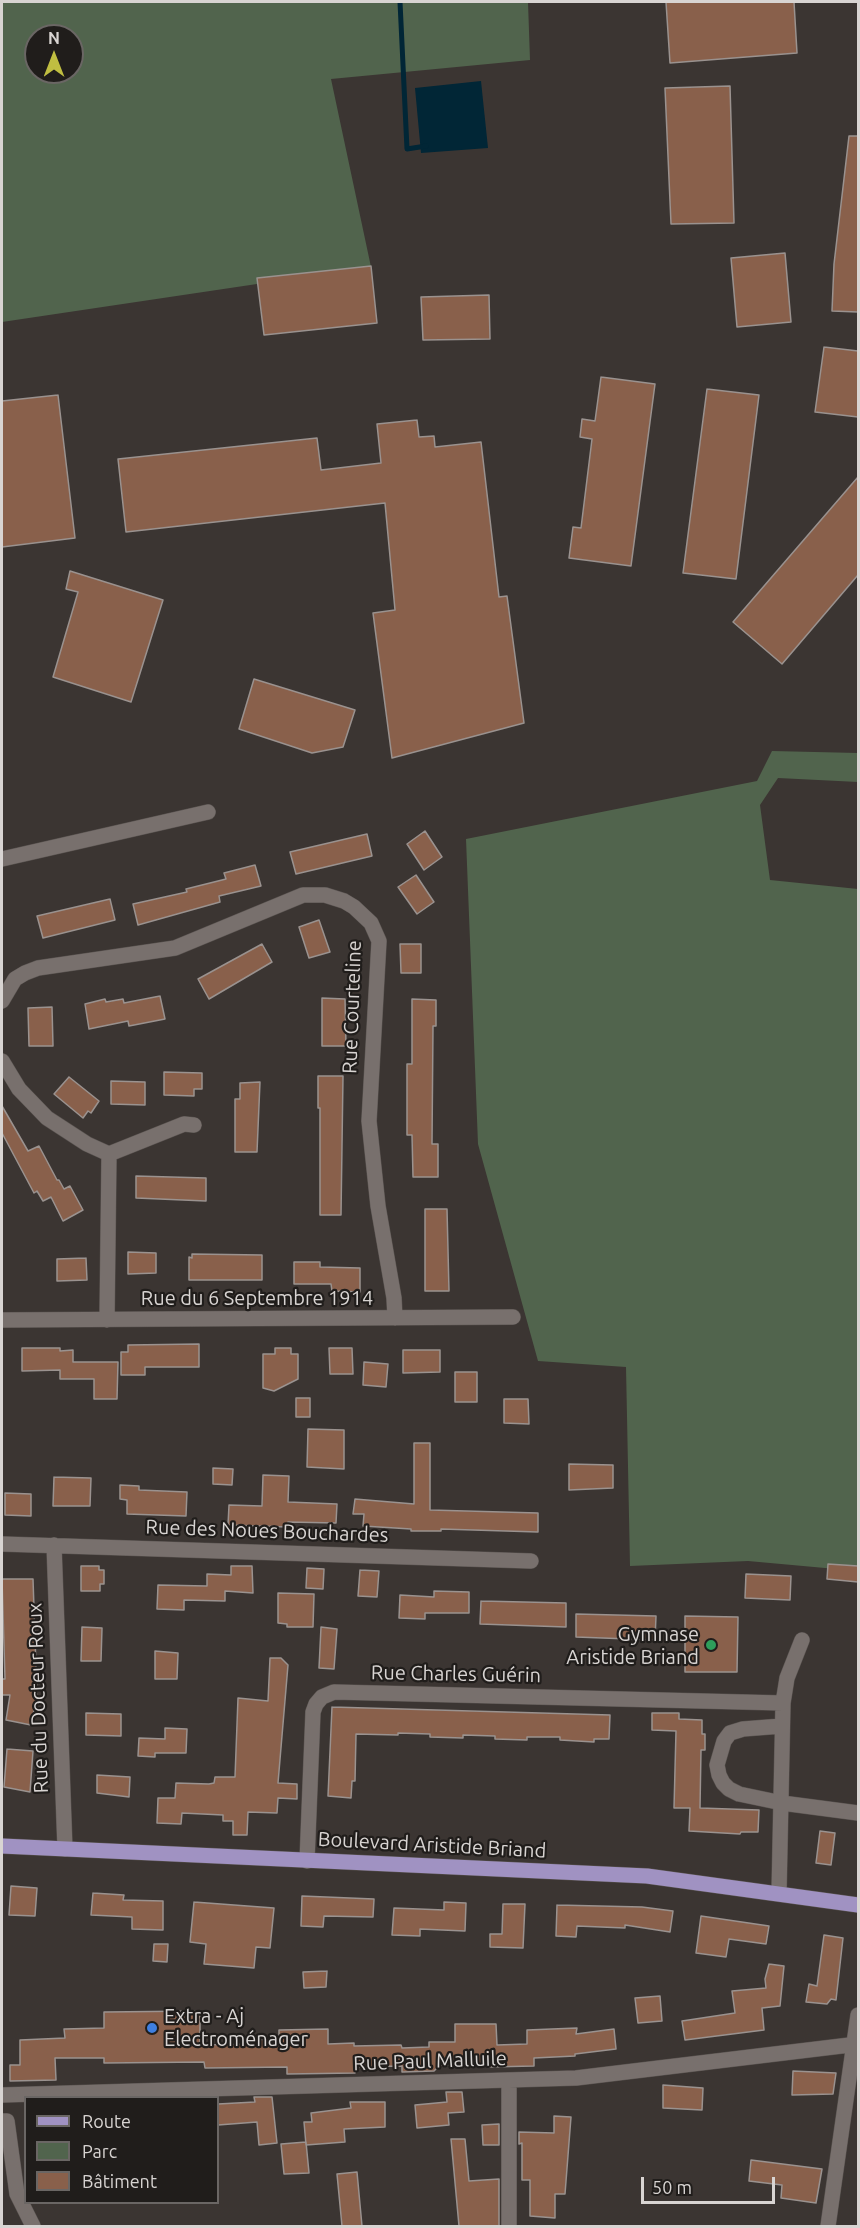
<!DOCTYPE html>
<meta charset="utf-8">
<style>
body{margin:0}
#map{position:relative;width:860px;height:2228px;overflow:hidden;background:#3b3532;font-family:Ubuntu,sans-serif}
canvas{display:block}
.frame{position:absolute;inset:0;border:3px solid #d8d4d2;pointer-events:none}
.legend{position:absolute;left:24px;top:2096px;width:195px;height:108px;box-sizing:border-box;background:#201d1b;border:2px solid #6a6664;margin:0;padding:8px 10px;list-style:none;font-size:18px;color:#d8d4d2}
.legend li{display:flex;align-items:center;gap:12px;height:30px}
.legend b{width:30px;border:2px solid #6a6664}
.north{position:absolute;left:24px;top:24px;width:60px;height:60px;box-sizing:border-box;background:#201d1b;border:2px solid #6a6664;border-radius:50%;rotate:0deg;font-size:16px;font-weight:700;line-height:24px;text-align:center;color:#d8d4d2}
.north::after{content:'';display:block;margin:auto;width:21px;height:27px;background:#c0be41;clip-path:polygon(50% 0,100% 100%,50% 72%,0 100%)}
.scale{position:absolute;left:641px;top:2177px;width:134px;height:27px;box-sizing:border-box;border:3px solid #d8d4d2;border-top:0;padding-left:8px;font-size:18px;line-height:21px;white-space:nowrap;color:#d8d4d2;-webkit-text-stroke:4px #201d1b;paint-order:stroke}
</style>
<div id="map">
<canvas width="860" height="2228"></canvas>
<div class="frame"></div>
<ul class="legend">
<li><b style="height:8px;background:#a092c2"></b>Route</li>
<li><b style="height:16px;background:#51644d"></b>Parc</li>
<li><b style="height:16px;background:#89604b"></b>Bâtiment</li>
</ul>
<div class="north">N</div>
<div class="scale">50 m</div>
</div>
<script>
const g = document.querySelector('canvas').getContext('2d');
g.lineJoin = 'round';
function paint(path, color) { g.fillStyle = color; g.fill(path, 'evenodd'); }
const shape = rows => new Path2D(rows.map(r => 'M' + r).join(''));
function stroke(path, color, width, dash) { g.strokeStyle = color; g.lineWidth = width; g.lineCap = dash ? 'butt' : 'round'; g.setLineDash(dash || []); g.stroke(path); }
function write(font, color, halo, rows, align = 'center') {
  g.font = font + ' Ubuntu,sans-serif'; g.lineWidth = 4.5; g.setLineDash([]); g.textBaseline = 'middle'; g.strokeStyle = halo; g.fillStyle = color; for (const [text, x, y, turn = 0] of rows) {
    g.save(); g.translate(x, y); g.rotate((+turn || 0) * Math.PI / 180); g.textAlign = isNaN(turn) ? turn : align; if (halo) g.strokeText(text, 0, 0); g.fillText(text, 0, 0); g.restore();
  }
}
paint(shape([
 [2,2,528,2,530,60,331,79,371,267,2,322],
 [36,36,72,36,72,72,36,72],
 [772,751,858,753,858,782,778,778,760,805,770,880,858,889,858,1571,748,1561,630,1566,626,1367,538,1361,478,1144,466,839,757,781]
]), '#51644d');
paint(shape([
 [481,81,488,148,421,153,415,88]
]), '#012636');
stroke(shape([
 [400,2,407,149,426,146]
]), '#012636', 5);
const building = shape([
 [666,2,794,2,797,53,670,63,666,2],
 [730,86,734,223,671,224,665,88,730,86],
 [849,136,858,136,858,312,832,311,834,264,849,136],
 [785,253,791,322,737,327,731,258,785,253],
 [371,266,377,323,264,335,257,278,371,266],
 [489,295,490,339,423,340,421,297,489,295],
 [824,347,858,351,858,417,815,412,824,347],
 [601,377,655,384,631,566,569,558,573,527,581,528,592,439,580,437,582,419,595,421,601,377],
 [707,389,759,395,736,579,683,573,707,389],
 [58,395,75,538,2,547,2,401,58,395],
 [417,420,419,437,434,436,435,447,481,442,499,597,507,596,524,723,392,758,373,613,395,610,385,503,126,532,118,459,317,438,321,470,381,463,377,424,417,420],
 [858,477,858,575,782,664,733,622,858,477],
 [70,571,163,600,131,702,53,677,78,592,66,589,70,571],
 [254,679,355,710,343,747,312,753,239,729,254,679],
 [425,831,442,857,424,870,407,844,425,831],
 [367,834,372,856,296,874,290,852,367,834],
 [255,865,261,886,219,896,220,902,138,925,133,904,187,892,186,889,226,879,224,873,255,865],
 [416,875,434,902,417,914,398,887,416,875],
 [110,899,115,920,43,938,37,916,110,899],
 [319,920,330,952,309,958,299,927,319,920],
 [262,944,272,962,209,999,198,979,262,944],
 [400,944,421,944,421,973,401,973,400,944],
 [160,996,165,1019,129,1026,128,1021,89,1029,85,1004,105,999,106,1002,123,999,124,1003,160,996],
 [322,998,345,999,346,1046,322,1046,322,998],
 [412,999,436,1000,436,1026,433,1026,432,1144,438,1144,438,1177,413,1177,412,1135,407,1135,407,1064,412,1064,412,999],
 [52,1007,53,1046,29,1046,28,1008,52,1007],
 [164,1072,202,1073,202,1089,194,1089,194,1096,164,1095,164,1072],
 [318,1076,343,1076,341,1215,320,1215,320,1108,318,1108,318,1076],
 [69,1077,99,1101,91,1113,88,1111,83,1118,54,1094,69,1077],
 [111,1081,145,1082,145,1105,111,1104,111,1081],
 [260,1082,257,1152,235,1152,235,1099,240,1099,240,1083,260,1082],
 [2,1106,28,1151,39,1146,57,1180,59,1180,64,1189,70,1186,83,1210,63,1221,51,1197,43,1201,37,1191,34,1193,2,1133,2,1106],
 [136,1176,206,1178,206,1201,136,1198,136,1176],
 [425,1209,447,1209,449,1291,425,1291,425,1209],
 [128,1252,156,1253,156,1273,128,1274,128,1252],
 [192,1254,262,1255,262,1280,189,1280,189,1257,192,1258,192,1254],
 [86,1258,87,1280,57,1281,57,1259,86,1258],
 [294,1262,320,1262,320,1267,360,1268,360,1292,332,1291,331,1284,294,1284,294,1262],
 [199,1344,199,1367,145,1367,145,1375,121,1375,121,1352,128,1352,128,1345,199,1344],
 [22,1348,60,1348,60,1351,73,1350,73,1362,118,1362,117,1399,94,1399,94,1379,60,1379,60,1370,22,1371,22,1348],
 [275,1348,291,1348,291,1354,298,1354,298,1379,274,1391,263,1388,263,1354,275,1354,275,1348],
 [329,1348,352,1348,353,1374,330,1374,329,1348],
 [403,1350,440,1350,440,1372,403,1373,403,1350],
 [364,1362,388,1364,386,1387,363,1385,364,1362],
 [455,1372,477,1372,477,1402,455,1402,455,1372],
 [296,1398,310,1398,310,1417,296,1417,296,1398],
 [504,1399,528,1399,529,1424,504,1423,504,1399],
 [308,1429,344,1430,344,1469,307,1467,308,1429],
 [414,1443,430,1443,430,1510,538,1513,538,1532,441,1529,441,1531,411,1531,411,1529,363,1526,364,1514,353,1514,355,1499,414,1504,414,1443],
 [569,1464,613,1465,613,1488,569,1490,569,1464],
 [213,1468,233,1469,232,1485,213,1484,213,1468],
 [263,1475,289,1476,288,1502,337,1504,336,1523,288,1522,288,1527,228,1525,229,1505,262,1506,263,1475],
 [54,1477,91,1478,90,1506,53,1506,54,1477],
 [120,1485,139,1486,139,1490,187,1492,186,1516,127,1514,127,1500,120,1499,120,1485],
 [5,1493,31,1494,31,1516,5,1515,5,1493],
 [828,1564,858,1566,858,1582,827,1579,828,1564],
 [81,1566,99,1566,99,1570,104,1570,104,1584,100,1584,100,1591,81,1591,81,1566],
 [231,1566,252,1566,253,1593,225,1591,225,1601,184,1600,184,1610,157,1609,158,1585,207,1586,207,1574,231,1575,231,1566],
 [307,1568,324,1569,323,1589,306,1588,307,1568],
 [360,1570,379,1571,377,1597,358,1596,360,1570],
 [746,1574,791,1576,790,1600,745,1598,746,1574],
 [2,1579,33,1579,37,1696,31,1725,6,1720,10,1695,2,1695,2,1679,5,1679,2,1579],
 [434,1591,469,1592,469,1613,425,1613,425,1619,399,1618,400,1595,434,1597,434,1591],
 [278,1593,314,1594,313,1627,287,1627,287,1624,278,1623,278,1593],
 [481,1601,566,1603,566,1627,480,1624,481,1601],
 [576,1614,656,1616,655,1640,576,1637,576,1614],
 [685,1616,738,1617,737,1672,685,1672,685,1616],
 [82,1627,102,1628,101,1661,81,1661,82,1627],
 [321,1627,337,1629,334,1669,319,1668,321,1627],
 [155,1651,178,1653,177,1679,155,1679,155,1651],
 [270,1658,281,1658,288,1665,278,1783,297,1784,297,1799,278,1798,277,1813,248,1812,247,1835,233,1835,233,1821,223,1821,223,1815,182,1813,181,1824,157,1823,158,1798,175,1798,176,1783,209,1784,214,1783,215,1777,235,1777,238,1698,268,1701,270,1658],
 [332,1707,610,1715,609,1739,594,1739,594,1742,560,1740,560,1737,527,1737,527,1740,495,1739,495,1736,463,1735,463,1738,430,1737,430,1734,398,1733,398,1735,356,1734,355,1781,352,1781,351,1798,328,1796,332,1707],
 [86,1713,121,1714,121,1736,86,1735,86,1713],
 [652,1713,679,1713,679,1719,702,1720,702,1734,705,1734,705,1750,701,1750,700,1808,759,1810,758,1832,741,1832,740,1834,689,1831,690,1808,674,1808,676,1731,652,1730,652,1713],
 [165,1728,187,1729,186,1753,155,1753,155,1757,138,1756,139,1738,165,1739,165,1728],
 [7,1749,33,1751,30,1792,4,1787,7,1749],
 [97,1775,130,1777,129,1797,97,1793,97,1775],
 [820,1831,835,1833,831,1865,816,1863,820,1831],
 [11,1886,37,1888,35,1916,9,1915,11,1886],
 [93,1893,124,1895,123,1900,163,1901,163,1930,132,1929,132,1917,91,1915,93,1893],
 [302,1896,374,1899,373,1917,324,1916,323,1927,301,1926,302,1896],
 [194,1902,274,1908,270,1948,256,1947,254,1968,204,1964,206,1944,190,1942,194,1902],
 [444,1902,466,1903,465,1931,420,1929,420,1936,392,1935,394,1908,444,1910,444,1902],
 [503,1904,525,1904,523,1948,490,1947,490,1934,502,1934,503,1904],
 [557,1905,642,1907,673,1911,670,1932,625,1925,625,1928,577,1926,576,1937,556,1936,557,1905],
 [701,1916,769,1926,766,1944,729,1939,726,1957,696,1953,701,1916],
 [824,1935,843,1938,836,2000,831,1999,827,2004,806,2002,809,1984,817,1986,824,1935],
 [154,1944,168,1944,167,1962,153,1961,154,1944],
 [769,1964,784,1966,780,2006,762,2008,764,2030,685,2040,682,2021,735,2013,732,1991,766,1988,765,1979,769,1964],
 [327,1971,326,1987,304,1988,303,1972,327,1971],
 [660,1996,662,2021,638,2023,635,1998,660,1996],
 [200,2011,200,2045,253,2044,253,2040,279,2039,279,2030,328,2029,328,2044,354,2043,354,2046,401,2045,402,2048,429,2047,429,2042,455,2042,455,2024,496,2024,497,2045,527,2044,527,2030,577,2028,576,2034,614,2029,616,2049,575,2054,575,2056,534,2058,534,2066,488,2067,488,2064,440,2065,434,2071,402,2072,402,2066,355,2067,355,2073,287,2074,287,2067,205,2068,204,2062,104,2063,104,2058,55,2058,56,2080,10,2081,10,2065,20,2065,20,2040,65,2038,64,2029,104,2028,104,2012,200,2011],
 [793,2071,836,2073,833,2094,792,2095,793,2071],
 [663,2085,703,2088,702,2110,663,2108,663,2085],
 [446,2092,462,2092,464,2112,448,2113,449,2125,417,2128,415,2105,447,2102,446,2092],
 [254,2097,272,2097,277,2143,259,2145,257,2122,218,2125,218,2104,255,2102,254,2097],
 [350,2102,385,2102,385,2127,344,2129,345,2142,306,2145,304,2122,312,2122,311,2113,351,2108,350,2102],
 [554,2116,571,2117,565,2194,555,2194,555,2218,530,2216,530,2180,522,2180,522,2143,519,2144,519,2132,554,2133,554,2116],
 [499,2124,499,2145,483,2145,482,2125,499,2124],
 [451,2139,465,2139,469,2181,499,2179,499,2226,459,2226,451,2139],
 [306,2142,309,2173,284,2174,281,2144,306,2142],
 [751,2160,822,2169,816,2203,781,2198,782,2185,749,2181,751,2160],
 [357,2172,362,2226,342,2226,337,2174,357,2172]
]);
paint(building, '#89604b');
stroke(building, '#9a928f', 1.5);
const minor = shape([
 [2,859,208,812],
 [2,1001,15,979,25,973,38,968,175,948,303,895,325,895,344,901,354,907,371,923,379,941,369,1121,378,1206,394,1298,395,1318],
 [2,1061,19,1089,47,1118,87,1144,109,1154,107,1320],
 [109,1154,184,1124,194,1125],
 [2,1320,513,1317],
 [2,1544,531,1561],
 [54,1545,65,1849],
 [782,1726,743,1729,730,1733,724,1741,717,1765,719,1775,723,1783,729,1789,739,1794,782,1803,858,1813],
 [307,1861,313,1712,316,1704,322,1697,334,1692,783,1703],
 [779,1893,783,1703,787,1678,802,1640],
 [509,2080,509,2226],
 [2,2095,576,2078,858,2044],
 [2,2121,7,2121,17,2194,33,2226],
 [828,2226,858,2015]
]);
const major = shape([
 [2,1846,647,1876,858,1905]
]);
stroke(minor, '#595350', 16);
stroke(major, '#595350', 16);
stroke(minor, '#78706d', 15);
stroke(major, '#a092c2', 15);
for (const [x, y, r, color] of [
 [711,1645,6,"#2e9e5b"],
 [152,2028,6,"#3f7fe0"]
]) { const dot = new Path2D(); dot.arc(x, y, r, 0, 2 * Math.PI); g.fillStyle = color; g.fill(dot); stroke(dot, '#201d1b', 2); }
write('20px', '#d8d4d2', '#201d1b', [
 ["Rue Courteline",352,1007,-88],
 ["Rue du 6 Septembre 1914",257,1298],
 ["Rue des Noues Bouchardes",267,1531,2],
 ["Rue Charles Guérin",456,1674,1],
 ["Rue du Docteur Roux",38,1698,-92],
 ["Boulevard Aristide Briand",432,1845,3],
 ["Rue Paul Malluile",430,2061,-2]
]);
write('20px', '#d8d4d2', '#201d1b', [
 ["Gymnase",699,1634],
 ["Aristide Briand",699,1657],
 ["Extra - Aj",164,2016,"left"],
 ["Electroménager",164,2039,"left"]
], 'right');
</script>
